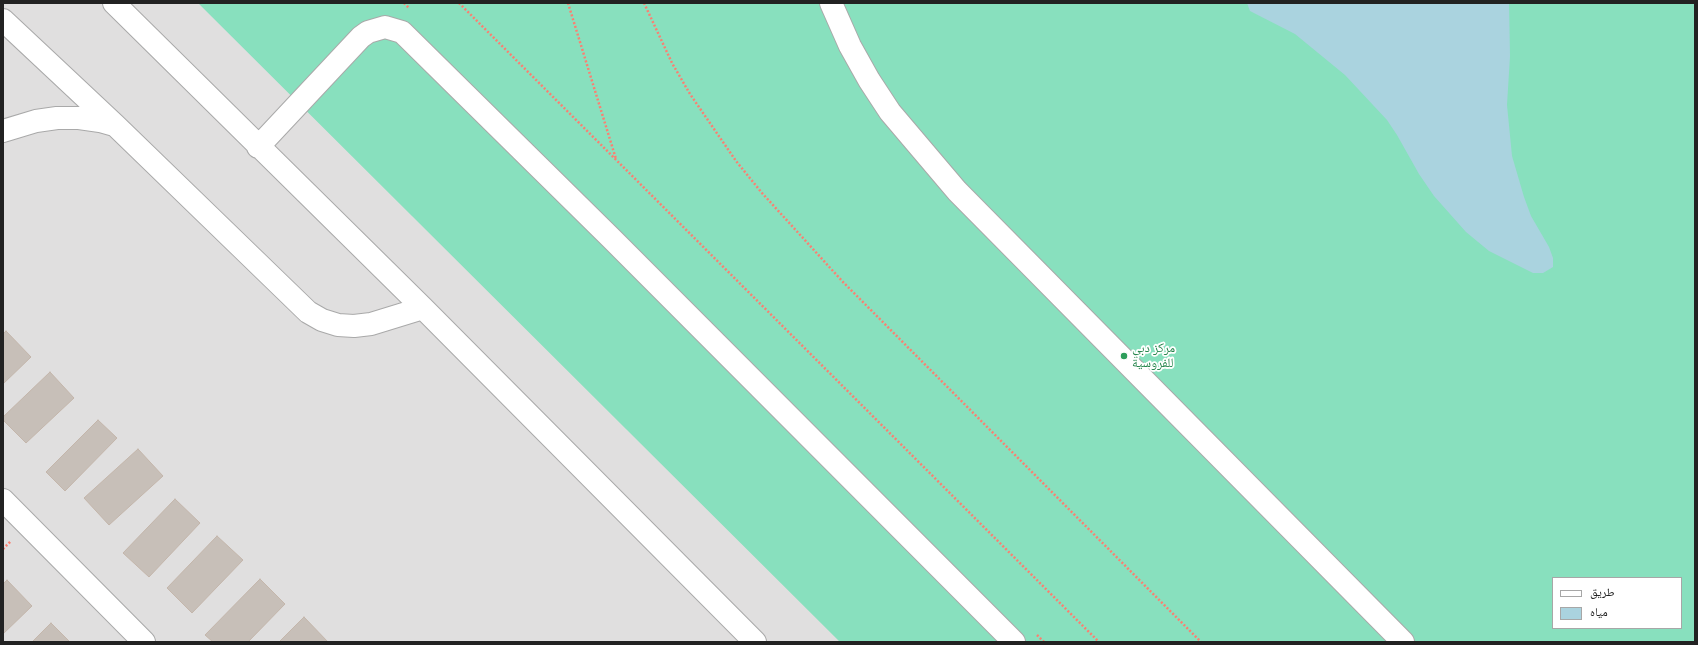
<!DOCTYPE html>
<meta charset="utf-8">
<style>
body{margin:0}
#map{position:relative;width:1698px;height:645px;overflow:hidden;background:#f2efe9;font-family:Poppins,"Noto Naskh Arabic",sans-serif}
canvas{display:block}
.frame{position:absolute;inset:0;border:4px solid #222;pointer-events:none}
.legend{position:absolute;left:1552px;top:577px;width:130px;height:52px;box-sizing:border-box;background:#fff;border:1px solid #a7a7a7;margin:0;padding:5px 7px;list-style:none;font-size:12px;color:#222}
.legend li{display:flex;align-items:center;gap:8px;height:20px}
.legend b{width:20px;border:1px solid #a7a7a7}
</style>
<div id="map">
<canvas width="1698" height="645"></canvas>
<div class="frame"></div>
<ul class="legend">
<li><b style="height:5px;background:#fff"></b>طريق</li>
<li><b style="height:11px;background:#aad3df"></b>مياه</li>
</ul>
</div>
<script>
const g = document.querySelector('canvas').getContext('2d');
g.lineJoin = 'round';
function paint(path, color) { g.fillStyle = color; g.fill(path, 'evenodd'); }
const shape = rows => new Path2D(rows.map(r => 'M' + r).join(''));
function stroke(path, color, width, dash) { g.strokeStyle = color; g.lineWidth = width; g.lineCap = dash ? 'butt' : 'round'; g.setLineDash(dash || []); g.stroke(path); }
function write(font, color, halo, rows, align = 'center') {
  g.font = font + ' Poppins,"Noto Naskh Arabic",sans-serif'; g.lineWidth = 3.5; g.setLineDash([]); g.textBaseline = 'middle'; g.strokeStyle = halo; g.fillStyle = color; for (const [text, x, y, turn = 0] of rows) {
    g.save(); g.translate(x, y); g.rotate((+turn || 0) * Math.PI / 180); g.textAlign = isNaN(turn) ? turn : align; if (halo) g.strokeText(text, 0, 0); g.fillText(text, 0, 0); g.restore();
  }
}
paint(shape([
 [3,3,1695,3,1695,642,3,642],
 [1553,578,1681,578,1681,628,1553,628]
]), '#e0dfdf');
paint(shape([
 [198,3,1695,3,1695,642,840,642],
 [1553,578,1681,578,1681,628,1553,628]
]), '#88e0be');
paint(shape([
 [1247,3,1509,3,1510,56,1507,105,1512,156,1524,197,1531,216,1549,247,1553,258,1553,267,1543,273,1533,273,1489,251,1466,232,1434,196,1419,174,1397,135,1387,120,1345,75,1295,34,1250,11]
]), '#aad3df');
const building = shape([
 [6,331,31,357,3,384,3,334,6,331],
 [50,372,74,398,26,443,3,420,3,417,50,372],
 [98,420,117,438,65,491,46,472,98,420],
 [138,449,163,476,109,525,84,498,138,449],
 [175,499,200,523,149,577,123,553,175,499],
 [217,536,243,560,192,613,167,588,217,536],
 [260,579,285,604,248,642,213,642,205,635,260,579],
 [7,580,32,606,3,634,3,584,7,580],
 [304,617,328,642,279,642,304,617],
 [51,623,70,642,32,642,51,623]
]);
paint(building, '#c7bfb8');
stroke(building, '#c4b6ab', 1);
const minor = shape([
 [114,3,423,308,755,642],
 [831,3,850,46,869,80,890,112,957,191,1403,642],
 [3,20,115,125,308,312,322,320,338,325,354,326,371,324,423,308],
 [3,131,36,121,57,118,79,118,100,121,114,125],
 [258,147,361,37,368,32,385,27,402,32,611,238,1014,642],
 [3,500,144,642]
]);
stroke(minor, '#a9a9a9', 24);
stroke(shape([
 [404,3,409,8],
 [459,3,1099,642],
 [568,3,616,159],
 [644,3,672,63,690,94,736,161,762,193,843,282,1201,642],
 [3,549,11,541],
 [1037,635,1044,642]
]), '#fa8072', 2.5, [2, 2]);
stroke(minor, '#fff', 22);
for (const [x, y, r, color] of [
 [1124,356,4,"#2e9e5b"]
]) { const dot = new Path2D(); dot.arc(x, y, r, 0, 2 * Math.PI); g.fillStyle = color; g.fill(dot); stroke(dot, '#fff', 1.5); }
write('13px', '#27864d', '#fff', [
 ["مركز دبي",1132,349],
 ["للفروسية",1132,364]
], 'left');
</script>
